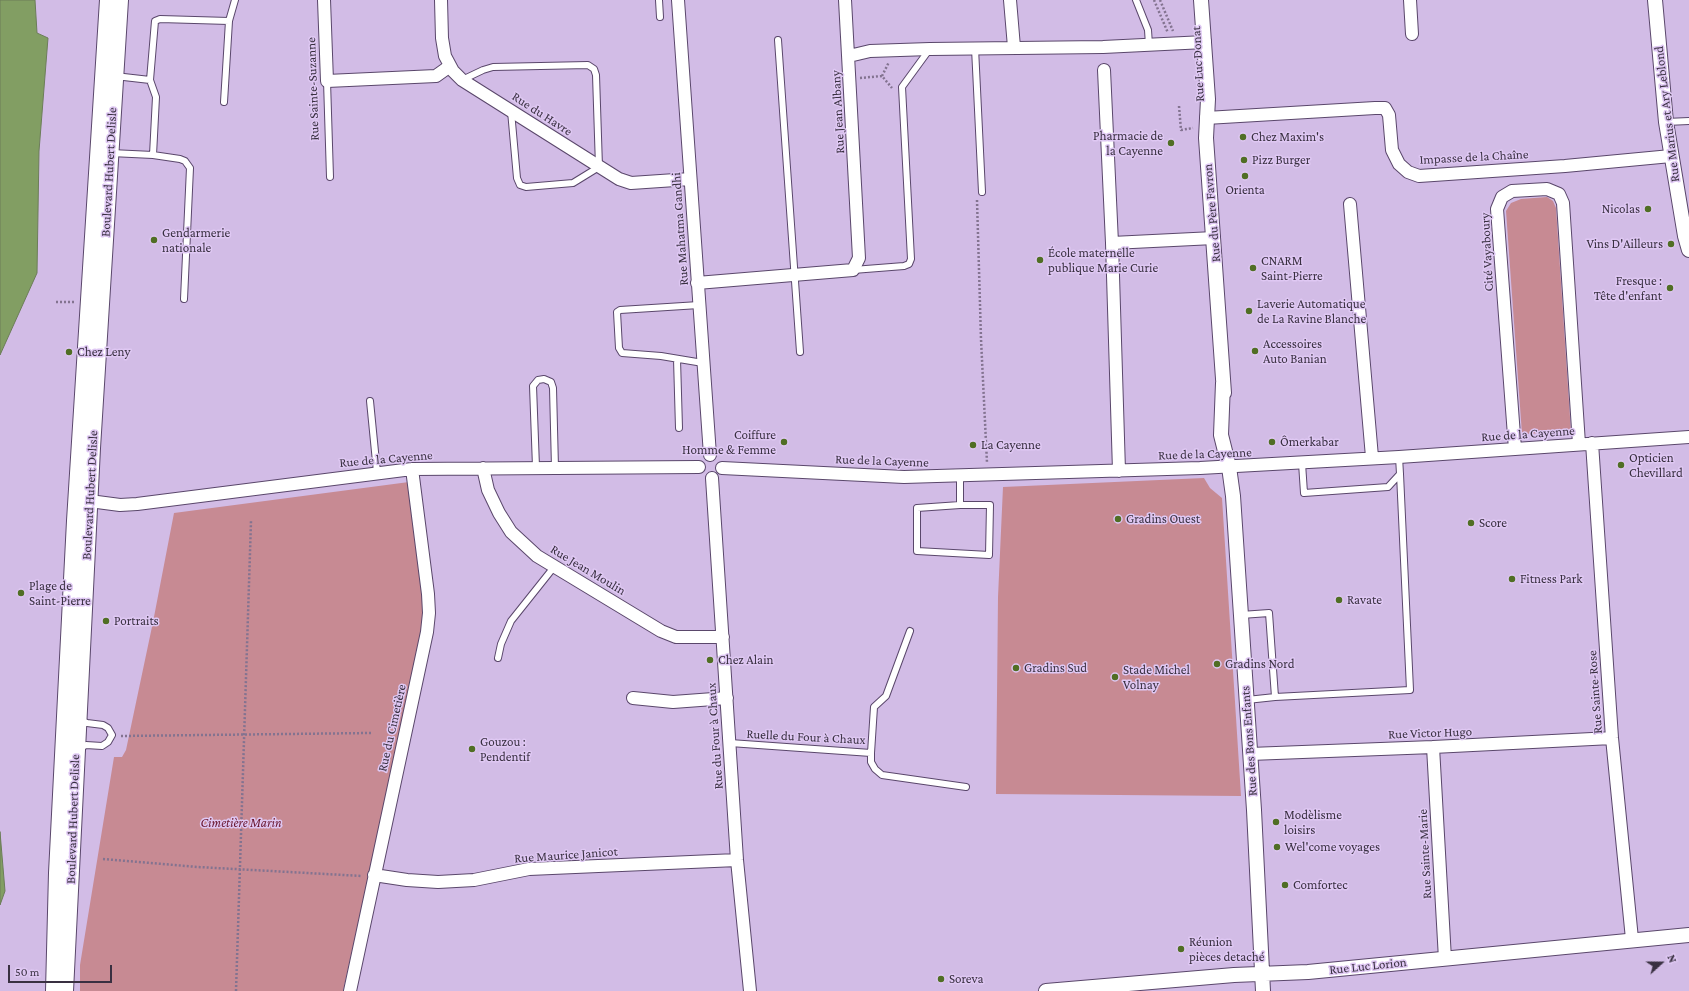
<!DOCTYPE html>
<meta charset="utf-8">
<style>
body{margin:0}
#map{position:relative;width:1689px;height:991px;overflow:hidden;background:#d2bce6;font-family:"Crimson Pro",serif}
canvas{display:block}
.north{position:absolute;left:1641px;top:943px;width:40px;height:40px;-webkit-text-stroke:3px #dfc8f3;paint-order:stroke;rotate:69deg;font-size:11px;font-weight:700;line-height:16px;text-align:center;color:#393041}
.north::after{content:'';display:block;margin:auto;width:14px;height:18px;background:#393041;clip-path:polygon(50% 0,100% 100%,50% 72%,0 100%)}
.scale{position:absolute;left:8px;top:965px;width:104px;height:18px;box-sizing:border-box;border:2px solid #393041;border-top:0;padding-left:5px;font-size:12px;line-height:14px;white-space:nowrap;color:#393041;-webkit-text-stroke:3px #dfc8f3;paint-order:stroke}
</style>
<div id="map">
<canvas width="1689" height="991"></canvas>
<div class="north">N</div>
<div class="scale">50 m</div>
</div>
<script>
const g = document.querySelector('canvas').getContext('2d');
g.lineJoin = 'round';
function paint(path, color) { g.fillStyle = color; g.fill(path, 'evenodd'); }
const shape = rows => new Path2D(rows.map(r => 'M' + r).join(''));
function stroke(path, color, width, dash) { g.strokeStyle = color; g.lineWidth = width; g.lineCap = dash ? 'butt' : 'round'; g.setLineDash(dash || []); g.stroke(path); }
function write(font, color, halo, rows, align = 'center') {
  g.font = font + ' "Crimson Pro",serif'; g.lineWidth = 3; g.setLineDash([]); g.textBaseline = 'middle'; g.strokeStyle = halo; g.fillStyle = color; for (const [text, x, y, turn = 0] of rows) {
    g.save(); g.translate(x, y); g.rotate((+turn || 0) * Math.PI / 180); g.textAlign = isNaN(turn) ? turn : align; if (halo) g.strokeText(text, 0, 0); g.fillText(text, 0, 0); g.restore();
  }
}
paint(shape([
 [1547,197,1553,201,1556,208,1571,432,1522,434,1506,211,1511,203,1521,199],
 [1204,478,1210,488,1222,498,1241,796,996,794,998,597,1003,487],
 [409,482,425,603,422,633,343,991,80,991,80,965,114,757,122,757,126,750,153,622,174,513]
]), '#c78a93');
const water = shape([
 [0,0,35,0,37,33,48,38,39,151,37,273,0,355,0,0],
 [0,832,5,891,0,905,0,832]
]);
paint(water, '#829e63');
stroke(water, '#6c7d59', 1);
const service = shape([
 [659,0,660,17],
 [1136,0,1148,30,1149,45],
 [778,40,800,352],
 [975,48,982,192],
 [115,76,150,80],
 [462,80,483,70,493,67,588,65,594,69,596,75,599,167,573,183,526,187,520,185,517,178,511,111],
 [327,81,330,177],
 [224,102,229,21,235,0],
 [1666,122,1689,121],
 [111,153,153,155,180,159,185,161,190,168,184,299],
 [153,155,156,97,150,80,155,21,160,19,229,21],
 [853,270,904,266,909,264,911,259,902,87,929,50],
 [699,305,620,310,617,312,619,348,622,353,661,356,703,363],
 [677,359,679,428],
 [370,401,377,472],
 [1302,463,1304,493,1388,487,1400,474,1399,457],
 [536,467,533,386,538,380,544,379,551,382,553,388,555,468],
 [960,476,960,505,917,508,917,551,989,555,990,505,960,505],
 [1241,615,1269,613,1275,697,1410,690,1400,474],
 [498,658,501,644,511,621,554,567],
 [1247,700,1275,697],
 [730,743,871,753,874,707,886,696,910,631],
 [79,749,86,745,102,746,108,742,112,735,108,728,103,725,87,723,80,720],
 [871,753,871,762,875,769,882,775,966,787]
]);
const minor = shape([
 [324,0,327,81,436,76,450,66],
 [441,0,442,38,445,56,453,71,462,80,619,179,631,183,690,179],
 [678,0,710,455],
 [1010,0,1014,47],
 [1410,0,1412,34],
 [849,56,870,51,930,49,1103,47,1205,42],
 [1104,70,1112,243],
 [1206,118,1375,108,1385,108,1389,115,1392,150,1399,164,1408,172,1419,176,1565,166,1671,156],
 [1350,204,1372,457],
 [697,283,853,270,859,258,845,0],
 [1592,443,1612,738,1632,939],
 [1515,449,1497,209,1502,197,1512,191,1547,189,1559,194,1563,203,1579,444],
 [483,468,488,490,499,513,511,532,537,556,661,631,676,637,723,637],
 [722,468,904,477,1200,468,1399,457,1689,437],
 [1119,471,1112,243,1214,238],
 [712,478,737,860,750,991],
 [82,500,120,505,137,504,412,469,699,467],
 [633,698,673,702,727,698],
 [1433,747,1445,959],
 [1250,754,1433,747,1612,738],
 [374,875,407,880,438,882,474,880,529,869,737,860],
 [350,991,427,632,429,613,428,594,412,469]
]);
const tertiary = shape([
 [1201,0,1208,99,1206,138,1224,393],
 [1655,0,1666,122,1685,236,1689,250],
 [1223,383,1221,435,1229,467,1233,496,1254,810,1263,991],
 [1046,991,1234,975,1308,972,1689,935]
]);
const secondary = shape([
 [54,991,57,873,75,521,108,0],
 [65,991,92,448,120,0]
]);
stroke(service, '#5a476b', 8);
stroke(minor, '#5a476b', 14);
stroke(tertiary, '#5a476b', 16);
stroke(secondary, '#5a476b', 18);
stroke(shape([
 [1154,0,1168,33],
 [1160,0,1173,31],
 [882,76,889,62],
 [860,78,882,76,892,88],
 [1179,106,1181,130,1193,128],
 [977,200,981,339,987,463],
 [56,302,75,302],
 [121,736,371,733],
 [103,859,198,867,362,876],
 [236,991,251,521]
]), '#837390', 2.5, [2, 2]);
stroke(service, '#fff', 6);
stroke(minor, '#fff', 12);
stroke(tertiary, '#fff', 14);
stroke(secondary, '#fff', 16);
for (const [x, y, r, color] of [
 [1243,137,4,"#506e24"],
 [1171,143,4,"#506e24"],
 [1244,160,4,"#506e24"],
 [1245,176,4,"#506e24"],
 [1648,209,4,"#506e24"],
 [154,240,4,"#506e24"],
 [1671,244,4,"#506e24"],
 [1040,260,4,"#506e24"],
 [1253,268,4,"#506e24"],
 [1670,288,4,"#506e24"],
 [1249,311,4,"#506e24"],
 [1255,351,4,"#506e24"],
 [69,352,4,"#506e24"],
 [784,442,4,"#506e24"],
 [1272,442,4,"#506e24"],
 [973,445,4,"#506e24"],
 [1621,465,4,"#506e24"],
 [1118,519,4,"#506e24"],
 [1471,523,4,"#506e24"],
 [1512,579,4,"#506e24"],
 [21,593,4,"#506e24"],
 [1339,600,4,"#506e24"],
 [106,621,4,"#506e24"],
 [710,660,4,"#506e24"],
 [1217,664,4,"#506e24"],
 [1016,668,4,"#506e24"],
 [1115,677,4,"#506e24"],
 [472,749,4,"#506e24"],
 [1276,822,4,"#506e24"],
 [1277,847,4,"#506e24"],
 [1285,885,4,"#506e24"],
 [1181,949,4,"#506e24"],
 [941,979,4,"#506e24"]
]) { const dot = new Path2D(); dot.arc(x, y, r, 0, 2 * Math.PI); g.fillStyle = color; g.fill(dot); stroke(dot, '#dfc8f3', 1.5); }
write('13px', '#393041', '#dfc8f3', [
 ["Rue Luc Donat",1198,64,-93],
 ["Rue Sainte-Suzanne",313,89,-92],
 ["Rue Jean Albany",838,112,-93],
 ["Rue du Havre",542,114,33],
 ["Rue Marius et Ary Leblond",1667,114,-97],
 ["Impasse de la Chaîne",1474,157,-3],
 ["Boulevard Hubert Delisle",109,172,-87],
 ["Rue du Père Favron",1212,213,-95],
 ["Rue Mahatma Gandhi",680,229,-94],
 ["Cité Vayaboury",1487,252,-93],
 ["Rue de la Cayenne",1528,434,-4],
 ["Rue de la Cayenne",1205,454,-2],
 ["Rue de la Cayenne",386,459,-5],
 ["Rue de la Cayenne",882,461,2],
 ["Boulevard Hubert Delisle",90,495,-87],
 ["Rue Jean Moulin",588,570,31],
 ["Rue Sainte-Rose",1595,692,-94],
 ["Rue du Cimetière",392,728,-77],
 ["Rue Victor Hugo",1430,733,-2],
 ["Rue du Four à Chaux",715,736,-94],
 ["Ruelle du Four à Chaux",806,737,3],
 ["Rue des Bons Enfants",1249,741,-94],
 ["Boulevard Hubert Delisle",73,819,-88],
 ["Rue Sainte-Marie",1425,854,-93],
 ["Rue Maurice Janicot",566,855,-4],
 ["Rue Luc Lorion",1368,966,-6]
]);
write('13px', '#393041', '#dfc8f3', [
 ["Pharmacie de",1163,136,"right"],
 ["la Cayenne",1163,151,"right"],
 ["Chez Maxim's",1251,137],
 ["Pizz Burger",1252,160],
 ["Orienta",1245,190,"center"],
 ["Nicolas",1640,209,"right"],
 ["Gendarmerie",162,233],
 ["nationale",162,248],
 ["Vins D'Ailleurs",1663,244,"right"],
 ["École maternelle",1048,253],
 ["publique Marie Curie",1048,268],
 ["CNARM",1261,261],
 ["Saint-Pierre",1261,276],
 ["Fresque :",1662,281,"right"],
 ["Tête d'enfant",1662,296,"right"],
 ["Laverie Automatique",1257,304],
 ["de La Ravine Blanche",1257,319],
 ["Accessoires",1263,344],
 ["Auto Banian",1263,359],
 ["Chez Leny",77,352],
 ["Coiffure",776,435,"right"],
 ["Homme & Femme",776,450,"right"],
 ["Ômerkabar",1280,442],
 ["La Cayenne",981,445],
 ["Opticien",1629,458],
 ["Chevillard",1629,473],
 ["Gradins Ouest",1126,519],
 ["Score",1479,523],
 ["Fitness Park",1520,579],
 ["Plage de",29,586],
 ["Saint-Pierre",29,601],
 ["Ravate",1347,600],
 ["Portraits",114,621],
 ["Chez Alain",718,660],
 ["Gradins Nord",1225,664],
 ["Gradins Sud",1024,668],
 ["Stade Michel",1123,670],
 ["Volnay",1123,685],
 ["Gouzou :",480,742],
 ["Pendentif",480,757],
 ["Modèlisme",1284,815],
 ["loisirs",1284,830],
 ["Wel'come voyages",1285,847],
 ["Comfortec",1293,885],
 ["Réunion",1189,942],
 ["pièces detaché",1189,957],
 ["Soreva",949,979]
], 'left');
write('italic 13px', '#69152e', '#dfc8f3', [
 ["Cimetière Marin",241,823]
]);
</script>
